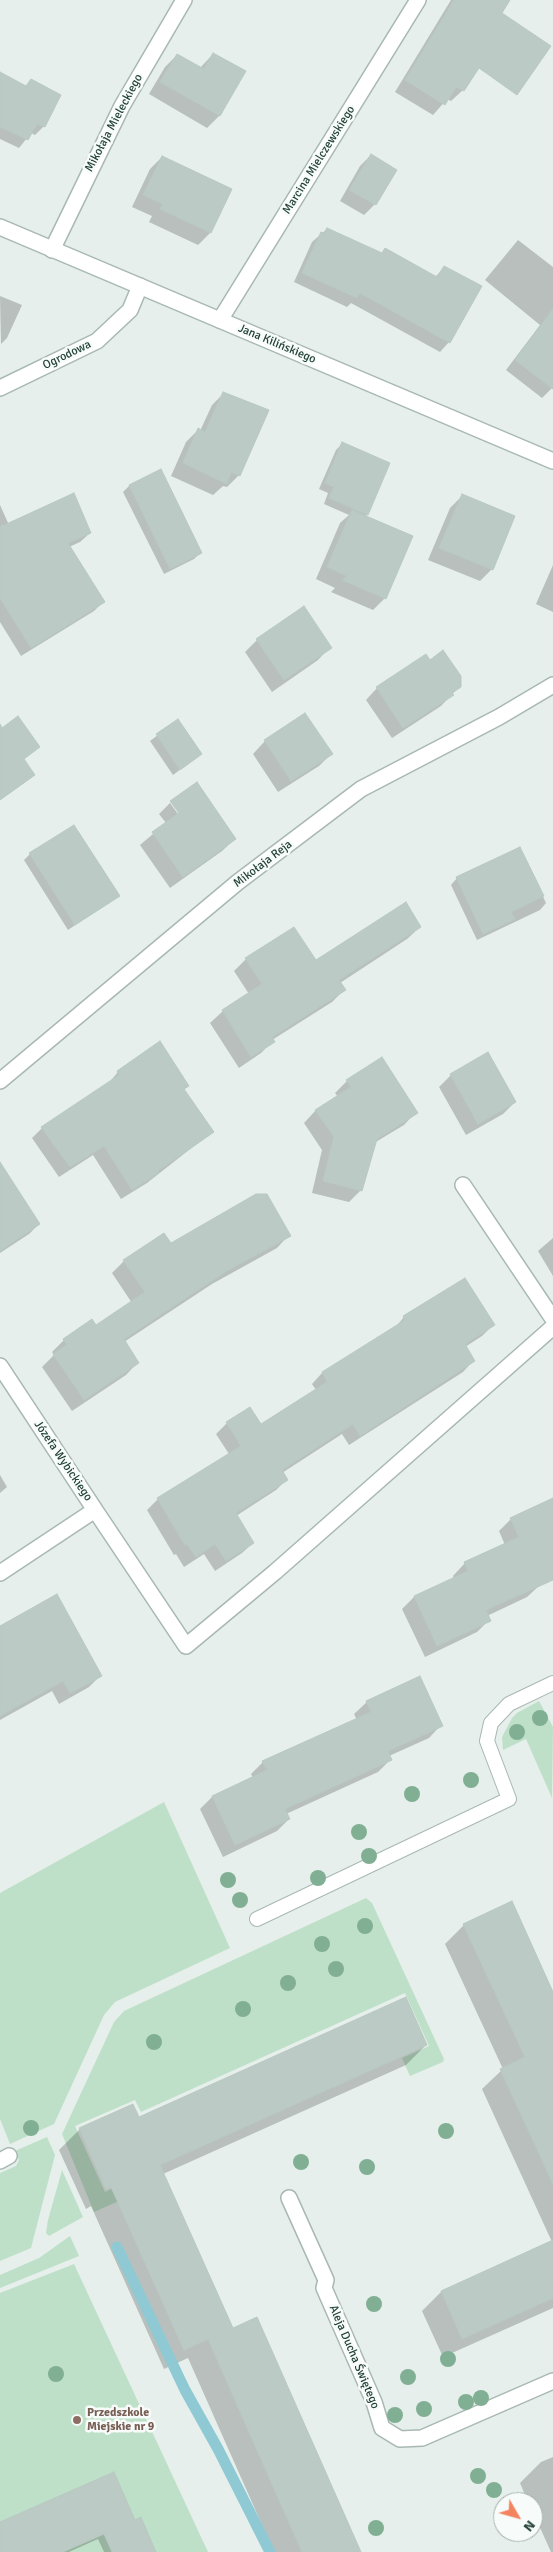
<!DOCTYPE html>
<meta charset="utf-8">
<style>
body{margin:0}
#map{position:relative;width:553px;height:2552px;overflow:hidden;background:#e6efeb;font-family:Signika,sans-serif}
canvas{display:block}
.north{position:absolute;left:493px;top:2492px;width:50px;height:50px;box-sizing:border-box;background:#f7fbf9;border:1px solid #a3b1ad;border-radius:50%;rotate:128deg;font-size:14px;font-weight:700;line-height:20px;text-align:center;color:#24423a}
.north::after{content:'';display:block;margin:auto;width:18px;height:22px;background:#f4845f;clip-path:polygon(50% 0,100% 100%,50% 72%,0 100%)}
</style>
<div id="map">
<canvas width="553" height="2552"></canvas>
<div class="north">N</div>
</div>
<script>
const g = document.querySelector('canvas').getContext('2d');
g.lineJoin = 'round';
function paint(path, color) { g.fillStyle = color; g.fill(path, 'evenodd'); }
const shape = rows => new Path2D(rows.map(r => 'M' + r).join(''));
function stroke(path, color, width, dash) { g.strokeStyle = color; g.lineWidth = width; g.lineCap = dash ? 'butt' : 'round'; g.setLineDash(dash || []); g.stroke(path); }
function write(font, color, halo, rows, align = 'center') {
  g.font = font + ' Signika,sans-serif'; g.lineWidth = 5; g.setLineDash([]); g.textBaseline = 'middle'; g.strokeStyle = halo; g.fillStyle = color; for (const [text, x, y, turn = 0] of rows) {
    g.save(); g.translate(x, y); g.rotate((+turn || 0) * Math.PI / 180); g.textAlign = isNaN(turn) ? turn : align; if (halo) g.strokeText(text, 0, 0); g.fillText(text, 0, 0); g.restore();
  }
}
paint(shape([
 [539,1701,553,1727,552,1798,526,1739,503,1750,502,1737,512,1718,517,1713],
 [164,1802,230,1948,115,2002,104,2015,54,2124,10,2144,0,2119,0,1893],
 [366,1898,372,1903,444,2059,443,2062,410,2076,402,2058,429,2046,405,1993,141,2112,135,2100,75,2126,105,2192,159,2168,164,2181,94,2212,62,2134,114,2022,124,2011],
 [47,2137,55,2155,31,2248,0,2261,0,2173,16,2166,19,2160,15,2151],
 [62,2170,83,2217,49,2236,46,2233,48,2220],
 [70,2236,79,2256,0,2288,0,2275,39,2258],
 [74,2264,208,2552,0,2552,0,2293]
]), '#bfe0c8');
paint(shape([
 [451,0,505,0,463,90,451,101,447,99,433,115,395,92],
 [213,54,244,72,219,116,207,128,149,94,165,67,177,55,200,68],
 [0,78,25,87,31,81,44,126,35,135,31,133,19,148,0,139],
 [371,155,375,204,364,215,340,201,360,166],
 [162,157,210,233,198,245,149,222,152,216,132,207,150,169],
 [327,229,381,254,385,250,435,277,444,268,449,342,440,352,351,303,347,307,294,282,312,242],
 [518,240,553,267,553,387,542,398,506,370,540,325,485,280],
 [0,296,22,305,7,338,1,344],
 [224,393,239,475,227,487,223,486,213,495,171,476,186,442,198,430,200,431,212,405],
 [342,444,367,515,365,517,385,598,373,610,331,592,335,588,316,579,340,523,349,515,324,504,328,493,319,489,336,450],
 [160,470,200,553,194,559,164,574,123,492,129,486],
 [462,496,492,569,480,581,428,560,450,508],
 [0,505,9,525,90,533,80,542,69,547,103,602,94,611,21,656,0,622],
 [553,565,553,612,536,604],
 [257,640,330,647,318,660,272,692,245,652],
 [429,661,460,686,441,706,392,738,366,700,377,688],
 [304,714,331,754,319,766,278,792,253,754,265,741],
 [178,720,201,754,173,775,150,741],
 [170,803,181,818,235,839,222,851,170,888,140,845,166,823,159,814],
 [520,849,546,903,540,910,477,940,451,885,457,878],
 [30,854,118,896,68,930,24,860],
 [420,927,407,939,340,983,344,990,332,1002,272,1040,273,1041,261,1053,239,1068,210,1023,223,1011,249,994,234,971,246,959,315,962],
 [118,1072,188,1086,183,1090,213,1131,147,1183,121,1199,93,1155,59,1177,32,1138,42,1128,108,1084],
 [451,1075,515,1102,503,1114,466,1135,439,1087],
 [347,1081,416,1112,404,1125,374,1143,361,1190,349,1202,312,1193,322,1150,304,1123,316,1110,338,1097,335,1093],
 [0,1167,39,1224,29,1234,0,1253],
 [289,1235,277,1248,212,1284,124,1342,138,1362,126,1375,72,1411,42,1367,54,1355,52,1352,64,1340,96,1327,132,1303,112,1273,124,1261,170,1245],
 [553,1238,553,1276,538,1251],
 [464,1280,493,1325,482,1336,465,1347,473,1361,463,1372,349,1445,342,1434,282,1473,286,1480,276,1490,236,1516,253,1543,242,1553,215,1571,204,1554,184,1567,176,1554,174,1555,147,1510,158,1499,229,1454,216,1434,227,1423,249,1409,261,1426,316,1390,312,1384,322,1373,394,1329,404,1317],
 [0,1475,7,1487,0,1493],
 [553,1499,553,1562,540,1585,527,1597,487,1616,489,1620,477,1632,425,1657,402,1609,414,1597,454,1579,453,1576,465,1563,505,1545,499,1531,511,1519],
 [0,1647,100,1676,89,1687,59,1704,52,1691,0,1720],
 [367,1702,441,1725,429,1738,389,1756,390,1760,378,1772,286,1814,289,1819,277,1831,223,1857,200,1809,212,1797,253,1778,251,1774,263,1762,357,1720,354,1714],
 [464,1925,553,1995,553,2308,443,2357,422,2311,441,2292,552,2242,482,2089,503,2069,445,1944],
 [426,2045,406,2065,163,2174,232,2329,359,2552,274,2552,188,2358,164,2369,91,2206,86,2209,59,2150,80,2129,133,2106,138,2118],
 [553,2457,553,2552,551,2552,533,2512,533,2502,528,2502,520,2483,541,2462],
 [134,2522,155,2552,104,2552,98,2539,69,2552,0,2552,0,2524]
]), '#0003');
stroke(shape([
 [117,2247,185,2390,218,2449,270,2552]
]), '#8ec9d4', 11);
const building = shape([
 [454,0,510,0,502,13,551,46,517,95,479,68,464,91,456,87,445,105,405,80,454,0],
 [213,53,246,71,220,116,160,82,177,54,204,69,213,53],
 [0,72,26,86,31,79,61,95,45,127,37,124,28,140,0,127,0,72],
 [371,154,397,170,376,205,349,190,371,154],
 [162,156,232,189,211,233,160,209,163,204,143,195,162,156],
 [327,228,382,253,385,248,437,277,444,266,482,286,450,343,360,293,357,298,302,273,321,232,324,233,327,228],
 [553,309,553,389,515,360,553,309],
 [223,392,269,410,240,476,231,472,227,484,183,463,198,428,205,432,223,392],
 [342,442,390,463,368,515,329,498,334,487,325,483,342,442],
 [161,469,202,553,170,569,129,485,161,469],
 [74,493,91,533,68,543,105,602,31,648,0,598,0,527,74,493],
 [462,494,515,516,493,570,439,548,462,494],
 [352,510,413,536,386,599,342,580,347,576,327,567,352,510],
 [304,606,332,648,284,680,256,639,304,606],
 [443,650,461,676,461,687,452,693,454,695,403,728,376,687,426,654,430,660,443,650],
 [305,713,333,754,291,781,264,740,305,713],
 [18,716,40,747,24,759,35,775,0,800,0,724,2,728,18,716],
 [178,719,202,754,180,770,156,734,178,719],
 [197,782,236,839,183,877,152,832,179,813,170,801,197,782],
 [74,825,120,896,75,925,29,853,74,825],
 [520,847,544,896,511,912,515,919,483,934,456,877,520,847],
 [406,902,421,927,339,980,346,990,272,1037,275,1042,251,1057,222,1010,262,984,245,958,294,927,316,960,406,902],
 [160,1041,189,1086,184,1089,214,1132,158,1171,159,1173,132,1190,104,1146,70,1167,41,1127,119,1075,117,1071,160,1041],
 [488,1052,516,1102,478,1124,450,1074,488,1052],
 [382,1057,418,1113,377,1139,362,1191,323,1181,334,1137,315,1110,351,1087,346,1080,382,1057],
 [0,1162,40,1224,0,1251,0,1162],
 [256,1194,267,1194,291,1236,225,1272,124,1339,139,1363,84,1400,53,1354,67,1345,63,1339,92,1319,96,1325,145,1292,123,1260,164,1233,171,1243,256,1194],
 [465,1278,495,1325,465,1344,475,1361,360,1436,353,1424,282,1470,288,1480,236,1513,254,1543,226,1561,215,1544,196,1557,187,1544,185,1545,157,1498,241,1446,226,1422,250,1407,261,1424,327,1382,322,1372,405,1320,403,1316,465,1278],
 [553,1498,553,1580,486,1610,491,1621,437,1646,414,1596,468,1571,464,1562,519,1537,510,1518,553,1498],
 [57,1594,102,1676,70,1693,63,1681,0,1716,0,1626,57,1594],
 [420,1676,443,1726,388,1751,392,1760,285,1809,290,1819,235,1845,212,1796,267,1770,262,1761,371,1712,366,1701,420,1676],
 [512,1901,553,1992,553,2184,500,2069,525,2057,463,1924,512,1901],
 [406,1997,427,2045,160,2165,233,2328,257,2317,361,2552,302,2552,208,2339,184,2350,111,2187,106,2189,79,2128,133,2104,139,2117,406,1997],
 [553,2240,553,2298,462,2339,441,2291,553,2240],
 [114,2472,135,2520,141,2517,156,2552,112,2552,104,2534,63,2552,0,2552,0,2522,114,2472]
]);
paint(building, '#bbcac4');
stroke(building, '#b8c9c2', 1);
const service = shape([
 [257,1919,509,1799,487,1741,491,1723,509,1704,553,1683]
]);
const minor = shape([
 [52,250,122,106,184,0],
 [220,320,418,0],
 [0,388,97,341,130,310,140,286],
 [0,1081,238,882,361,789,499,717,553,685],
 [463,1185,553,1319],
 [0,1366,95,1510,0,1573],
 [95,1510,186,1646,275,1572,553,1327],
 [0,2161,9,2156],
 [289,2198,326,2280,324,2288,374,2402,382,2428,400,2439,422,2438,553,2381]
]);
const tertiary = shape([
 [0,227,553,461]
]);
stroke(service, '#a8b8b2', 16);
stroke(minor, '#a8b8b2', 18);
stroke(tertiary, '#a8b8b2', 18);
stroke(service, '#fff', 14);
stroke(minor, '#fff', 15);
stroke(tertiary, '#fff', 15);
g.fillStyle = '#80af93';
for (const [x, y] of [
 [540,1718],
 [517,1732],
 [471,1780],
 [412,1794],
 [359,1832],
 [369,1856],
 [318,1878],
 [228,1880],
 [240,1900],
 [365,1926],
 [322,1944],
 [336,1969],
 [288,1983],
 [243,2009],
 [154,2042],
 [31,2128],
 [446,2131],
 [301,2162],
 [367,2167],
 [374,2304],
 [448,2359],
 [56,2374],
 [408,2377],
 [481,2398],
 [466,2402],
 [424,2409],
 [395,2415],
 [478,2476],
 [494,2490],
 [376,2528]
]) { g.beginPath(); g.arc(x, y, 8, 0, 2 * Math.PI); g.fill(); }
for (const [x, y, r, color] of [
 [77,2420,5,"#8d6e63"]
]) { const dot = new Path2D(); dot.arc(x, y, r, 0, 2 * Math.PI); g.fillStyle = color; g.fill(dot); stroke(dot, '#f7fbf9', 2); }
write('12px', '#24423a', '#f7fbf9', [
 ["Mikołaja Mieleckiego",114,123,-62],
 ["Marcina Mielczewskiego",319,160,-58],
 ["Jana Kilińskiego",277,344,23],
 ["Ogrodowa",67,355,-26],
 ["Mikołaja Reja",263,864,-37],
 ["Józefa Wybickiego",63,1461,56],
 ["Aleja Ducha Świętego",354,2357,67]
]);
write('bold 12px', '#785e54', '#f7fbf9', [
 ["Przedszkole",87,2413],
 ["Miejskie nr 9",87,2427]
], 'left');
</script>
